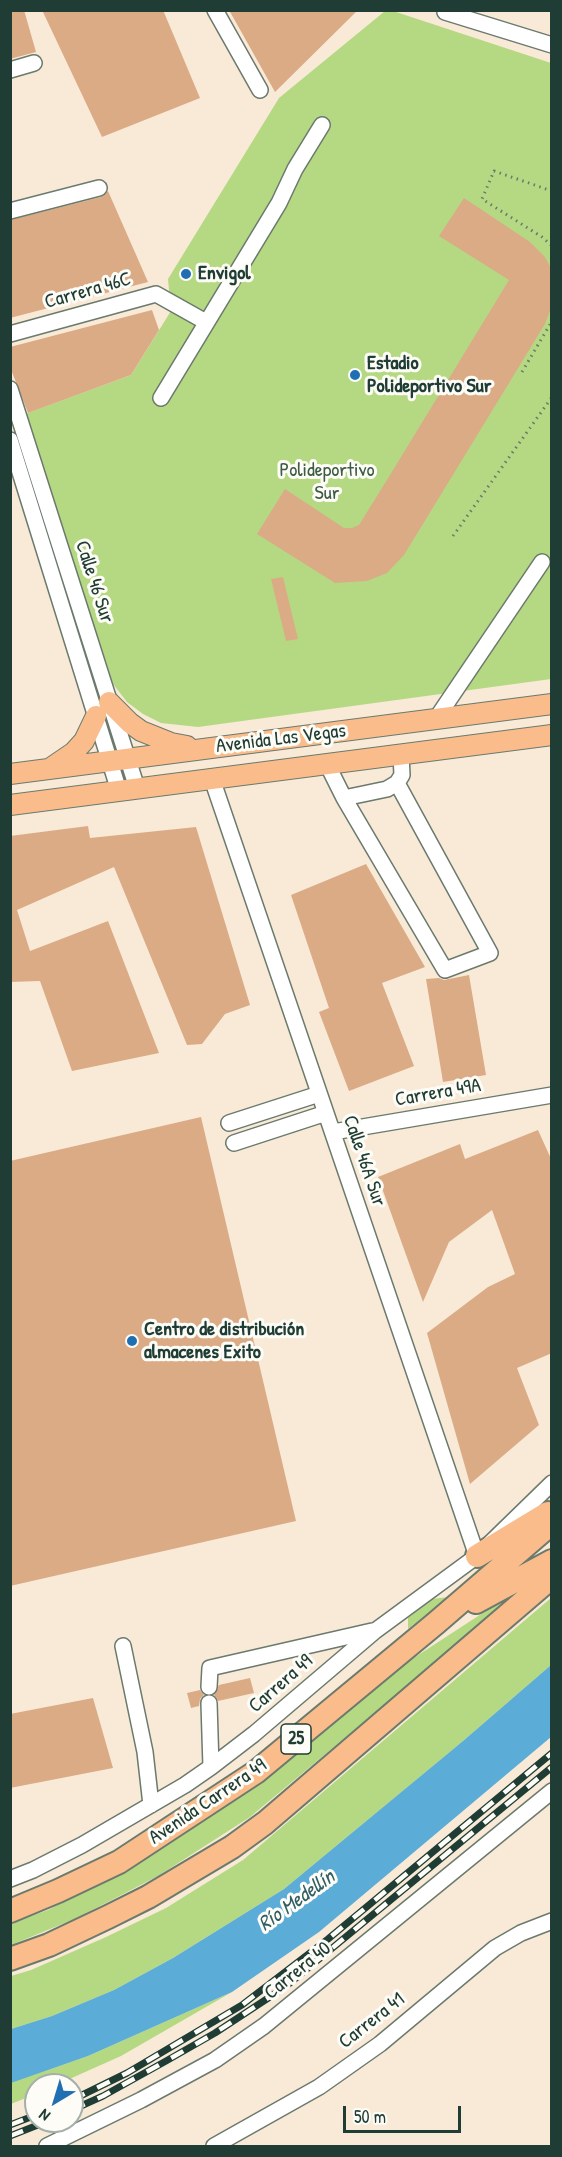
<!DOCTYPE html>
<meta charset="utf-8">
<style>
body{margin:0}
#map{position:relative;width:562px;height:2157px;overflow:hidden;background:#f8ead7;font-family:"Patrick Hand",sans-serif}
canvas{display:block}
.frame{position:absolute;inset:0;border:12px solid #1f3d34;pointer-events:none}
.north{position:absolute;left:24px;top:2073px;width:60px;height:60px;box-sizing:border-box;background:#fdfcf7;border:2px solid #a4b0a9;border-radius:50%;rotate:218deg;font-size:16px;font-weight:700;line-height:24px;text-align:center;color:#1f3d34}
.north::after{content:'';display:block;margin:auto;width:21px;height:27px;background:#1f6fb2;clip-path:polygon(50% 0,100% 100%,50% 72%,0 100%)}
.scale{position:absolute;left:343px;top:2106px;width:118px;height:27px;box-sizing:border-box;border:3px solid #1f3d34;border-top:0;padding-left:8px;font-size:18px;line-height:21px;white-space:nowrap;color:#1f3d34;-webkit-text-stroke:4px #fdfcf7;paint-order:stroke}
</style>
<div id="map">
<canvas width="562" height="2157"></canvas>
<div class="frame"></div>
<div class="north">N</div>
<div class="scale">50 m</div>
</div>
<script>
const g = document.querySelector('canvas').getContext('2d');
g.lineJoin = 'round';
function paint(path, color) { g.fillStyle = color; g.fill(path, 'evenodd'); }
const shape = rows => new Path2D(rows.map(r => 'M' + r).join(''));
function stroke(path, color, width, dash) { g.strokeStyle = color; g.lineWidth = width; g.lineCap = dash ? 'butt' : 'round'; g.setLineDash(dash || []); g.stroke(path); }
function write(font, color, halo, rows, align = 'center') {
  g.font = font + ' "Patrick Hand",sans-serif'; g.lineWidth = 6; g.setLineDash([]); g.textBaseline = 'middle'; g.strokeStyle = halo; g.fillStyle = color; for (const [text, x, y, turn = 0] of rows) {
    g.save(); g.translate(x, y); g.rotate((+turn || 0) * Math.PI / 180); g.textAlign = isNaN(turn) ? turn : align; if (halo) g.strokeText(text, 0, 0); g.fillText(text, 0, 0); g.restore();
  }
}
paint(shape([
 [385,11,393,11,551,63,551,679,198,727,161,723,143,714,127,702,113,684,25,414,131,375,171,311,168,279,279,98],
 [535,1579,250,1817,158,1876,77,1918,11,1945,11,1923,48,1910,151,1856,258,1785,409,1661],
 [449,1597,408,1629,408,1618,431,1599],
 [551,1598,551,1665,463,1741,284,1889,173,1958,114,1990,52,2016,11,2029,11,1976,31,1970,106,1937,166,1908,243,1860],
 [232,1992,121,2056,56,2085,36,2085,36,2094,11,2104,10,2083,88,2056]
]), '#b5d982');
paint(shape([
 [551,1665,551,1737,319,1932,232,1992,88,2056,11,2083,11,2029,52,2016,114,1990,173,1958,284,1889,463,1741]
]), '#5bacd6');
paint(shape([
 [10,10,24,10,36,52,10,59],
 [42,10,163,10,200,98,102,137],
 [229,10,358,10,275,92],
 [108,191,148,282,10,318,10,220,101,197],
 [464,198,530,242,545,257,552,270,552,306,545,324,404,555,387,573,367,581,335,583,257,534,285,489,344,528,352,528,359,525,390,475,509,280,439,236],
 [152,310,159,330,131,375,28,413,10,367,10,347],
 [283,577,298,639,286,641,271,579],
 [88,826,90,838,196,827,250,1005,225,1014,202,1044,187,1045,114,867,17,910,30,951,108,921,159,1053,72,1071,40,981,10,982,10,836],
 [366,864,425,967,382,983,414,1066,349,1091,319,1012,329,1008,291,895],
 [469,975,486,1075,443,1082,426,979,439,978,444,980],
 [201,1117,296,1521,10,1586,10,1161],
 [538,1130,552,1161,552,1353,517,1368,539,1425,470,1484,427,1333,488,1287,515,1274,492,1210,449,1242,423,1302,378,1177,460,1144,465,1159],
 [250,1678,254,1693,218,1701,214,1695,219,1685],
 [200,1690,204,1695,200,1699,199,1706,191,1708,187,1693],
 [93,1698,113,1768,10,1788,10,1714]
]), '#dbab86');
const minor = shape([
 [215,10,260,90],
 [445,12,552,45],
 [10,70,34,63],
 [10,211,99,188],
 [10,334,156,294,206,322],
 [10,389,137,788],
 [161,398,279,203,295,169,322,125],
 [10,440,119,791],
 [436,719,542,562],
 [327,764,344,798],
 [212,779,477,1556],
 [397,783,490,953,445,970,344,798,387,789,397,783,402,775,401,755],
 [229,1123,319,1094],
 [333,1132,552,1095],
 [234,1143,326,1113],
 [123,1646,145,1752,151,1805],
 [209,1687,210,1668,372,1631],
 [209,1703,211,1767],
 [10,1879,33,1870,82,1845,185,1785,211,1767,254,1734,375,1631,477,1556,552,1483],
 [47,2146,141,2100,215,2060,264,2026,552,1791],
 [214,2146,319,2087,380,2044,495,1948,521,1933,552,1921]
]);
const major = shape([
 [109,702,130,723,141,731,171,743,187,746],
 [52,767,74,752,84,741,96,716],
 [10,774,552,704],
 [10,805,552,735]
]);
const highway = shape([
 [477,1556,548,1513],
 [476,1602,552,1561],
 [10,1911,58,1891,119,1862,256,1772,436,1623,552,1523],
 [10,1959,49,1945,108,1917,148,1897,232,1847,265,1823,552,1577]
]);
stroke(minor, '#6b7a6d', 18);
stroke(major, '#6b7a6d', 22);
stroke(highway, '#6b7a6d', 26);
stroke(shape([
 [552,191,494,171,482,199,542,237,552,246],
 [522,372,552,321],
 [453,536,552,397]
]), '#6b7a6d', 3, [1.5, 4.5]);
stroke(minor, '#fff', 15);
stroke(major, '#fabc8b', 20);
stroke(highway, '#fabc8b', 22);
const rail = shape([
 [72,2100,127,2073,242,2005,328,1939,552,1753],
 [72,2110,103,2096,166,2061,215,2033,285,1987,552,1767],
 [10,2125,36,2115],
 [10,2136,48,2121]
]);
stroke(rail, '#1f3d34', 7);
stroke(rail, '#fdfcf7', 4.5, [14]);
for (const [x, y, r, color] of [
 [186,274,6,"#1f6fb2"],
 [355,375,6,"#1f6fb2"],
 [132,1341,6,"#1f6fb2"]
]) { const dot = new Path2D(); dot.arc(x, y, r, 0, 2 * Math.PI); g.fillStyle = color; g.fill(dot); stroke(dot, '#fdfcf7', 2); }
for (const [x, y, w] of [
 [296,1739,30]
]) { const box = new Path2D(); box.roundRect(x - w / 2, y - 15, w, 30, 4.5); g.fillStyle = '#fdfcf7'; g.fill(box); stroke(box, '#1f3d34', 1.5); }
write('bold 18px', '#1f3d34', null, [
 ["25",296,1739]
]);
write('bold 20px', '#1f3d34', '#fdfcf7', [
 ["Envigol",198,274],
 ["Estadio",367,364],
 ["Polideportivo Sur",367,387],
 ["Centro de distribución",144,1330],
 ["almacenes Exito",144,1353]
], 'left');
write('20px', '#1f3d34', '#fdfcf7', [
 ["Carrera 46C",88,291,-16],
 ["Calle 46 Sur",94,582,72],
 ["Avenida Las Vegas",281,739,-7],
 ["Carrera 49A",438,1093,-10],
 ["Calle 46A Sur",364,1161,71],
 ["Carrera 49",281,1684,-41],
 ["Avenida Carrera 49",208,1802,-34],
 ["Carrera 40",298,1971,-39],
 ["Carrera 41",372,2021,-38]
]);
write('20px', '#3d5c44', '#fdfcf7', [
 ["Polideportivo",327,471],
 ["Sur",327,494]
]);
write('italic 21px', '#315e65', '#fdfcf7', [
 ["Río Medellín",297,1901,-36]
]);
</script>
